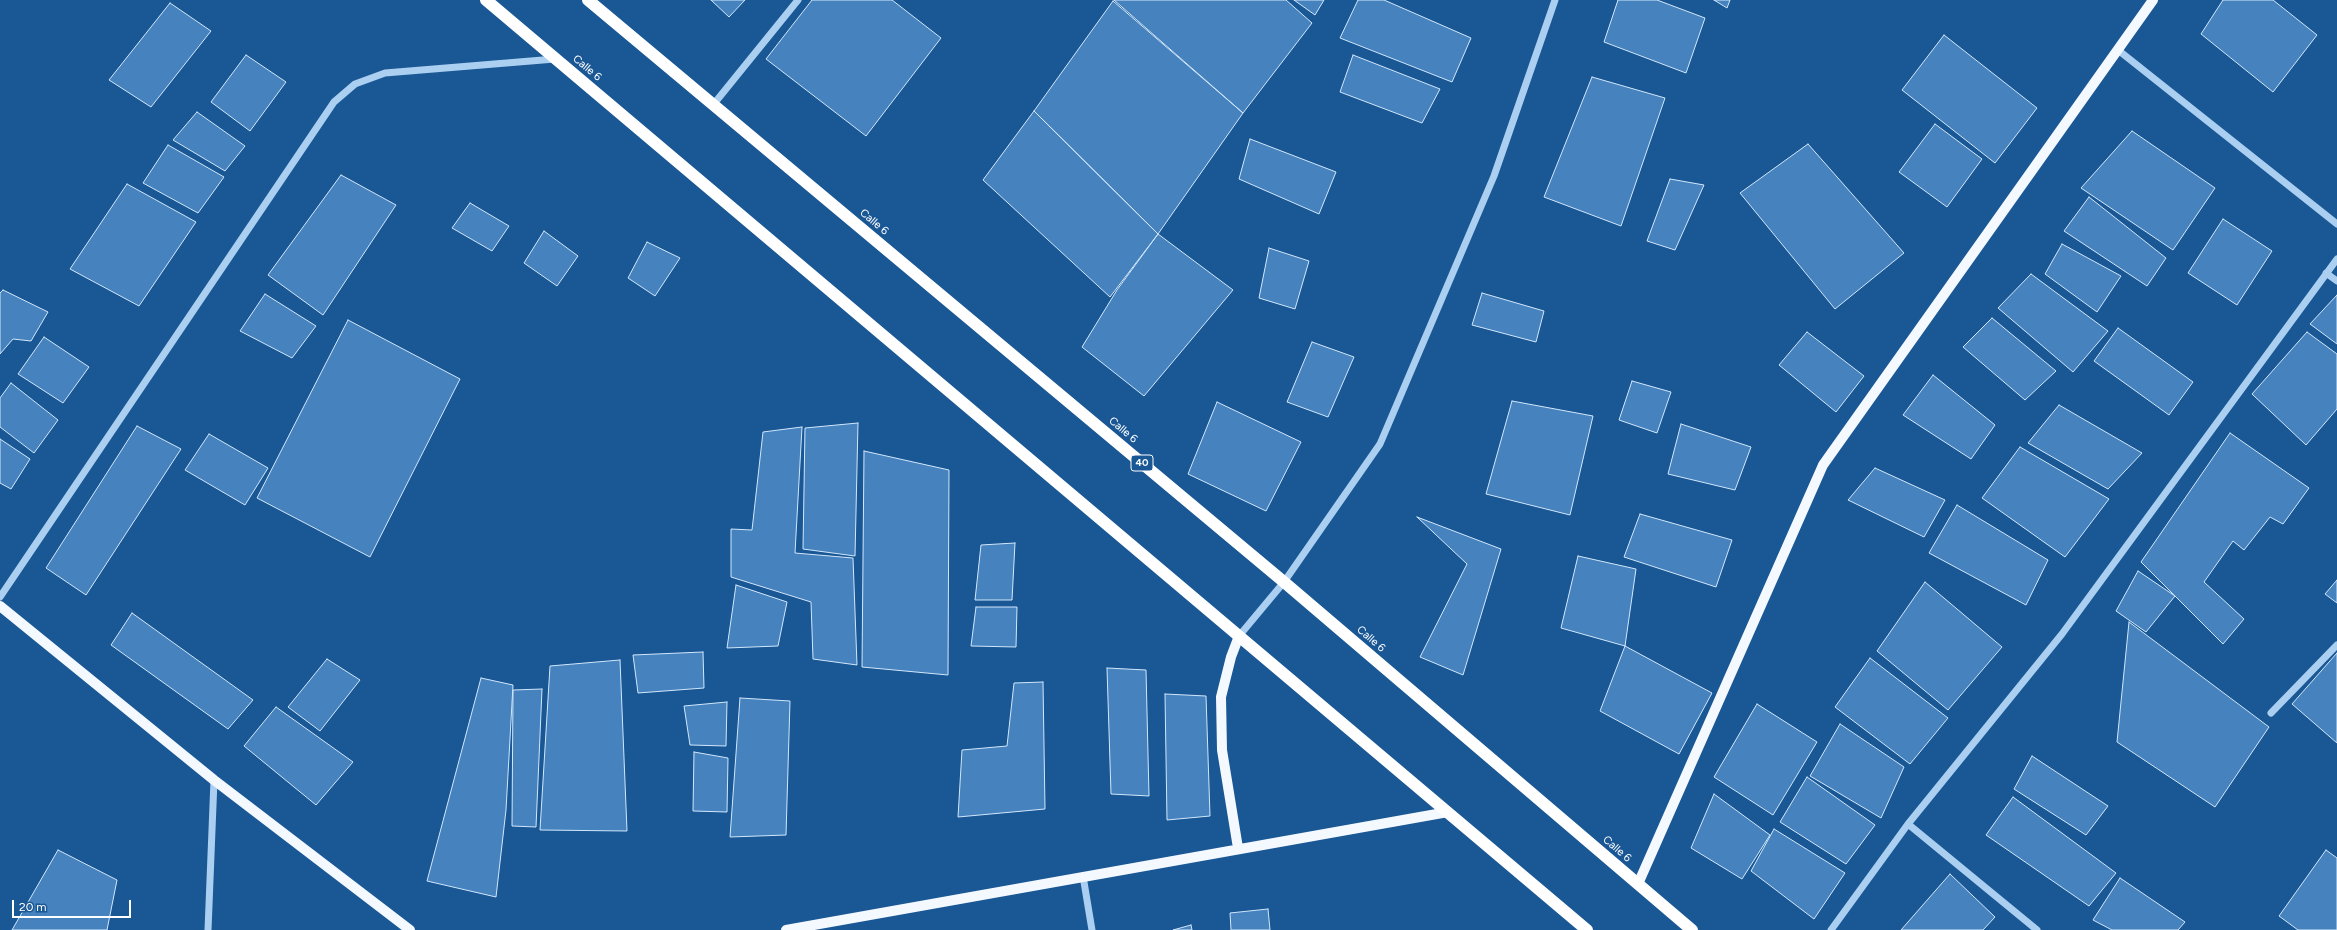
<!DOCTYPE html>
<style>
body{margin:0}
#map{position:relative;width:2337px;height:930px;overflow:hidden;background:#195795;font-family:Figtree,sans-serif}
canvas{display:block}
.scale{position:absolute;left:12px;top:900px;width:119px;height:18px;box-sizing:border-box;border:2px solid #fff;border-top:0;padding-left:5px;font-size:12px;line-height:14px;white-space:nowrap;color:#fff;-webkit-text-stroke:3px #195795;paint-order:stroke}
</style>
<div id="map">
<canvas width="2337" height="930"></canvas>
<div class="scale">20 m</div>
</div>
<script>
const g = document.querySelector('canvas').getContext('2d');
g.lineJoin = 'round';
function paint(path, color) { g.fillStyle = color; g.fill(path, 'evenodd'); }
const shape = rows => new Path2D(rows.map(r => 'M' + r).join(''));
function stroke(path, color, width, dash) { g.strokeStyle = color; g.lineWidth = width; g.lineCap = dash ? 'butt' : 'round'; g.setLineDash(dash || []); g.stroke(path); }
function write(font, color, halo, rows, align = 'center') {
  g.font = font + ' Figtree,sans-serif'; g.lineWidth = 4; g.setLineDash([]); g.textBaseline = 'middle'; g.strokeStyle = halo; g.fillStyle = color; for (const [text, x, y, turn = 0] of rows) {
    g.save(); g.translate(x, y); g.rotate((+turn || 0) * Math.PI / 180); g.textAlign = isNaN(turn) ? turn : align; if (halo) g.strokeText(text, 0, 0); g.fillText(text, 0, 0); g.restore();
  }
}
const building = shape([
 [711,0,745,0,729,17,711,0],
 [812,0,892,0,941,38,866,136,766,59,812,0],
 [1114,0,1286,0,1312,23,1243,113,1114,0],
 [1294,0,1324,0,1315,15,1294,0],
 [1358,0,1384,0,1471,38,1452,82,1340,38,1358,0],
 [1618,0,1657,0,1705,18,1686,73,1604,42,1618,0],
 [1714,0,1730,0,1727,8,1714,0],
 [2223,0,2273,0,2317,35,2273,92,2201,34,2223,0],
 [1113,1,1243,113,1158,234,1034,111,1113,1],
 [170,3,211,31,151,107,109,80,170,3],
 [1944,35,2037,108,1995,163,1902,90,1944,35],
 [246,55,286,82,250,131,211,102,246,55],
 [1353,55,1440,89,1422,123,1340,92,1353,55],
 [1592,77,1665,98,1621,226,1544,197,1592,77],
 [1034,111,1158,234,1110,297,983,180,1034,111],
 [197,112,245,146,225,171,173,140,197,112],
 [1935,124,1982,159,1947,207,1899,172,1935,124],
 [2132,131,2215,188,2173,250,2081,188,2132,131],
 [1250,139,1336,172,1319,214,1239,179,1250,139],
 [1808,144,1904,253,1835,309,1740,193,1808,144],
 [168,145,224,177,198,213,143,183,168,145],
 [341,175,396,205,323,315,268,275,341,175],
 [1670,179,1704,185,1675,250,1647,241,1670,179],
 [127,184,196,222,139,306,70,269,127,184],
 [2089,197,2166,258,2147,286,2064,231,2089,197],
 [470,203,509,226,492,251,452,228,470,203],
 [2223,219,2272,251,2237,305,2188,273,2223,219],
 [544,231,578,256,557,286,524,263,544,231],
 [1158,234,1233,290,1144,396,1082,347,1117,290,1158,234],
 [647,242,680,258,655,296,628,278,647,242],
 [2062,244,2121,276,2097,312,2045,274,2062,244],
 [1269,248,1309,261,1295,309,1259,298,1269,248],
 [2031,274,2108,331,2073,372,1998,308,2031,274],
 [3,290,48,312,31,341,13,339,0,354,0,293,3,290],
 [1482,293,1544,311,1536,342,1472,325,1482,293],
 [265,294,316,326,292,358,240,331,265,294],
 [2337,295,2337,344,2310,324,2337,295],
 [1992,318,2056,371,2025,400,1963,347,1992,318],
 [348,320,460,379,370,557,257,498,348,320],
 [2118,328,2193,382,2169,415,2094,361,2118,328],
 [1807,332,1864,376,1836,412,1779,365,1807,332],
 [2307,332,2337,354,2337,409,2306,445,2252,394,2307,332],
 [44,337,89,367,63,403,18,374,44,337],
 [1312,342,1354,357,1328,417,1287,402,1312,342],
 [1933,375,1995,425,1971,459,1903,415,1933,375],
 [1632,381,1671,392,1657,433,1619,420,1632,381],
 [11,383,58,420,34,453,0,427,0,398,11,383],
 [1512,401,1593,416,1570,515,1486,494,1512,401],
 [1217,402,1301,442,1266,511,1188,474,1217,402],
 [2059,405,2142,453,2108,489,2028,443,2059,405],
 [858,423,855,556,803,549,805,428,858,423],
 [1681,424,1751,447,1735,490,1668,474,1681,424],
 [137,426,181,449,86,595,46,568,137,426],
 [802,427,795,553,853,558,857,665,813,659,811,602,731,577,731,529,752,530,763,432,802,427],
 [2230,433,2309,488,2283,524,2270,517,2244,550,2233,541,2204,582,2244,619,2223,644,2141,562,2230,433],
 [209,434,268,468,245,505,185,470,209,434],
 [0,439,30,459,11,489,0,483,0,439],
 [2020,447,2109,499,2065,557,1982,498,2020,447],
 [864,451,949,470,948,675,862,667,864,451],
 [1875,468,1945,500,1924,537,1848,500,1875,468],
 [1957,505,2048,560,2026,605,1929,553,1957,505],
 [1640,514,1732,540,1716,587,1624,557,1640,514],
 [1417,517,1501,549,1463,675,1420,657,1467,564,1417,517],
 [1015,543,1012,600,975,600,981,545,1015,543],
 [1578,556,1636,569,1625,646,1561,628,1578,556],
 [2138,571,2175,596,2146,632,2116,611,2138,571],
 [2337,580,2337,603,2325,594,2337,580],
 [1925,582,2002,647,1948,710,1877,651,1925,582],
 [736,585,787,602,778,646,727,648,736,585],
 [976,607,1017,607,1016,647,971,646,976,607],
 [132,613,253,700,228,729,111,645,132,613],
 [2129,622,2269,727,2215,807,2117,742,2129,622],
 [1625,646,1712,693,1679,754,1600,711,1625,646],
 [703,652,704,688,638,693,633,655,703,652],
 [2337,653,2337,743,2292,704,2337,653],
 [1870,658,1948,718,1910,764,1835,707,1870,658],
 [327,659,360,680,320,731,288,707,327,659],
 [620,660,627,831,540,830,550,666,620,660],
 [1107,668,1146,670,1149,796,1111,794,1107,668],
 [481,678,513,685,506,810,496,897,427,881,481,678],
 [1043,682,1045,809,958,817,962,750,1007,746,1014,683,1043,682],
 [542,689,536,827,512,826,513,690,542,689],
 [1165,694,1206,696,1210,816,1167,820,1165,694],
 [740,698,790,701,786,835,730,837,740,698],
 [727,702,726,746,690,745,684,706,727,702],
 [1757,704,1817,742,1773,815,1714,777,1757,704],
 [276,707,353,762,316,805,244,746,276,707],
 [1840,724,1904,767,1881,818,1810,776,1840,724],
 [694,752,728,758,727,812,693,811,694,752],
 [2032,756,2108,806,2086,835,2014,789,2032,756],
 [1807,777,1875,825,1846,864,1780,822,1807,777],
 [1714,794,1770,835,1742,879,1691,848,1714,794],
 [2013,797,2116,873,2089,906,1986,835,2013,797],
 [1774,829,1845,873,1814,919,1751,871,1774,829],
 [58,850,117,880,107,930,12,930,58,850],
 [2326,850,2337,858,2337,930,2298,930,2279,916,2326,850],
 [1950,874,1995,917,1983,930,1901,930,1950,874],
 [2120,878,2185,922,2178,930,2112,930,2093,920,2120,878],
 [1268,909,1270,930,1231,930,1230,913,1268,909],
 [1191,925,1192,930,1173,930,1191,925]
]);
paint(building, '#4683be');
stroke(building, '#d2e7fb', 1);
stroke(shape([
 [2118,50,2337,224],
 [713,105,798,0],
 [2326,273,2337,281],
 [0,597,334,102,355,84,385,73,555,59],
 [1239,636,1284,582,1380,444,1494,176,1555,0],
 [2271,713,2337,645],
 [1908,824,2037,930],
 [1083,876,1092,930],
 [208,930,214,780],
 [1831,930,1908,824,2062,634,2337,259]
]), '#abcff0', 7);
stroke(shape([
 [0,606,214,780,410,930],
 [1238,848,1222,750,1221,697,1231,657,1239,636],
 [1638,884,1823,465,2153,0],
 [786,930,1448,812]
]), '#f4f9ff', 10);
stroke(shape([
 [486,0,1587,930],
 [588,0,1284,582,1692,930]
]), '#fff', 12);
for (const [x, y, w] of [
 [1142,463,22]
]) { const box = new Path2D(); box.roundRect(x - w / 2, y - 8, w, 16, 3); g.fillStyle = '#195795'; g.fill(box); stroke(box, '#fff', 1); }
write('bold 10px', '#fff', null, [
 ["40",1142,463]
]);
write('11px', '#fff', '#195795', [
 ["Calle 6",587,68,40],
 ["Calle 6",874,222,40],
 ["Calle 6",1123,430,40],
 ["Calle 6",1371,639,41],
 ["Calle 6",1617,849,41]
]);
</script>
